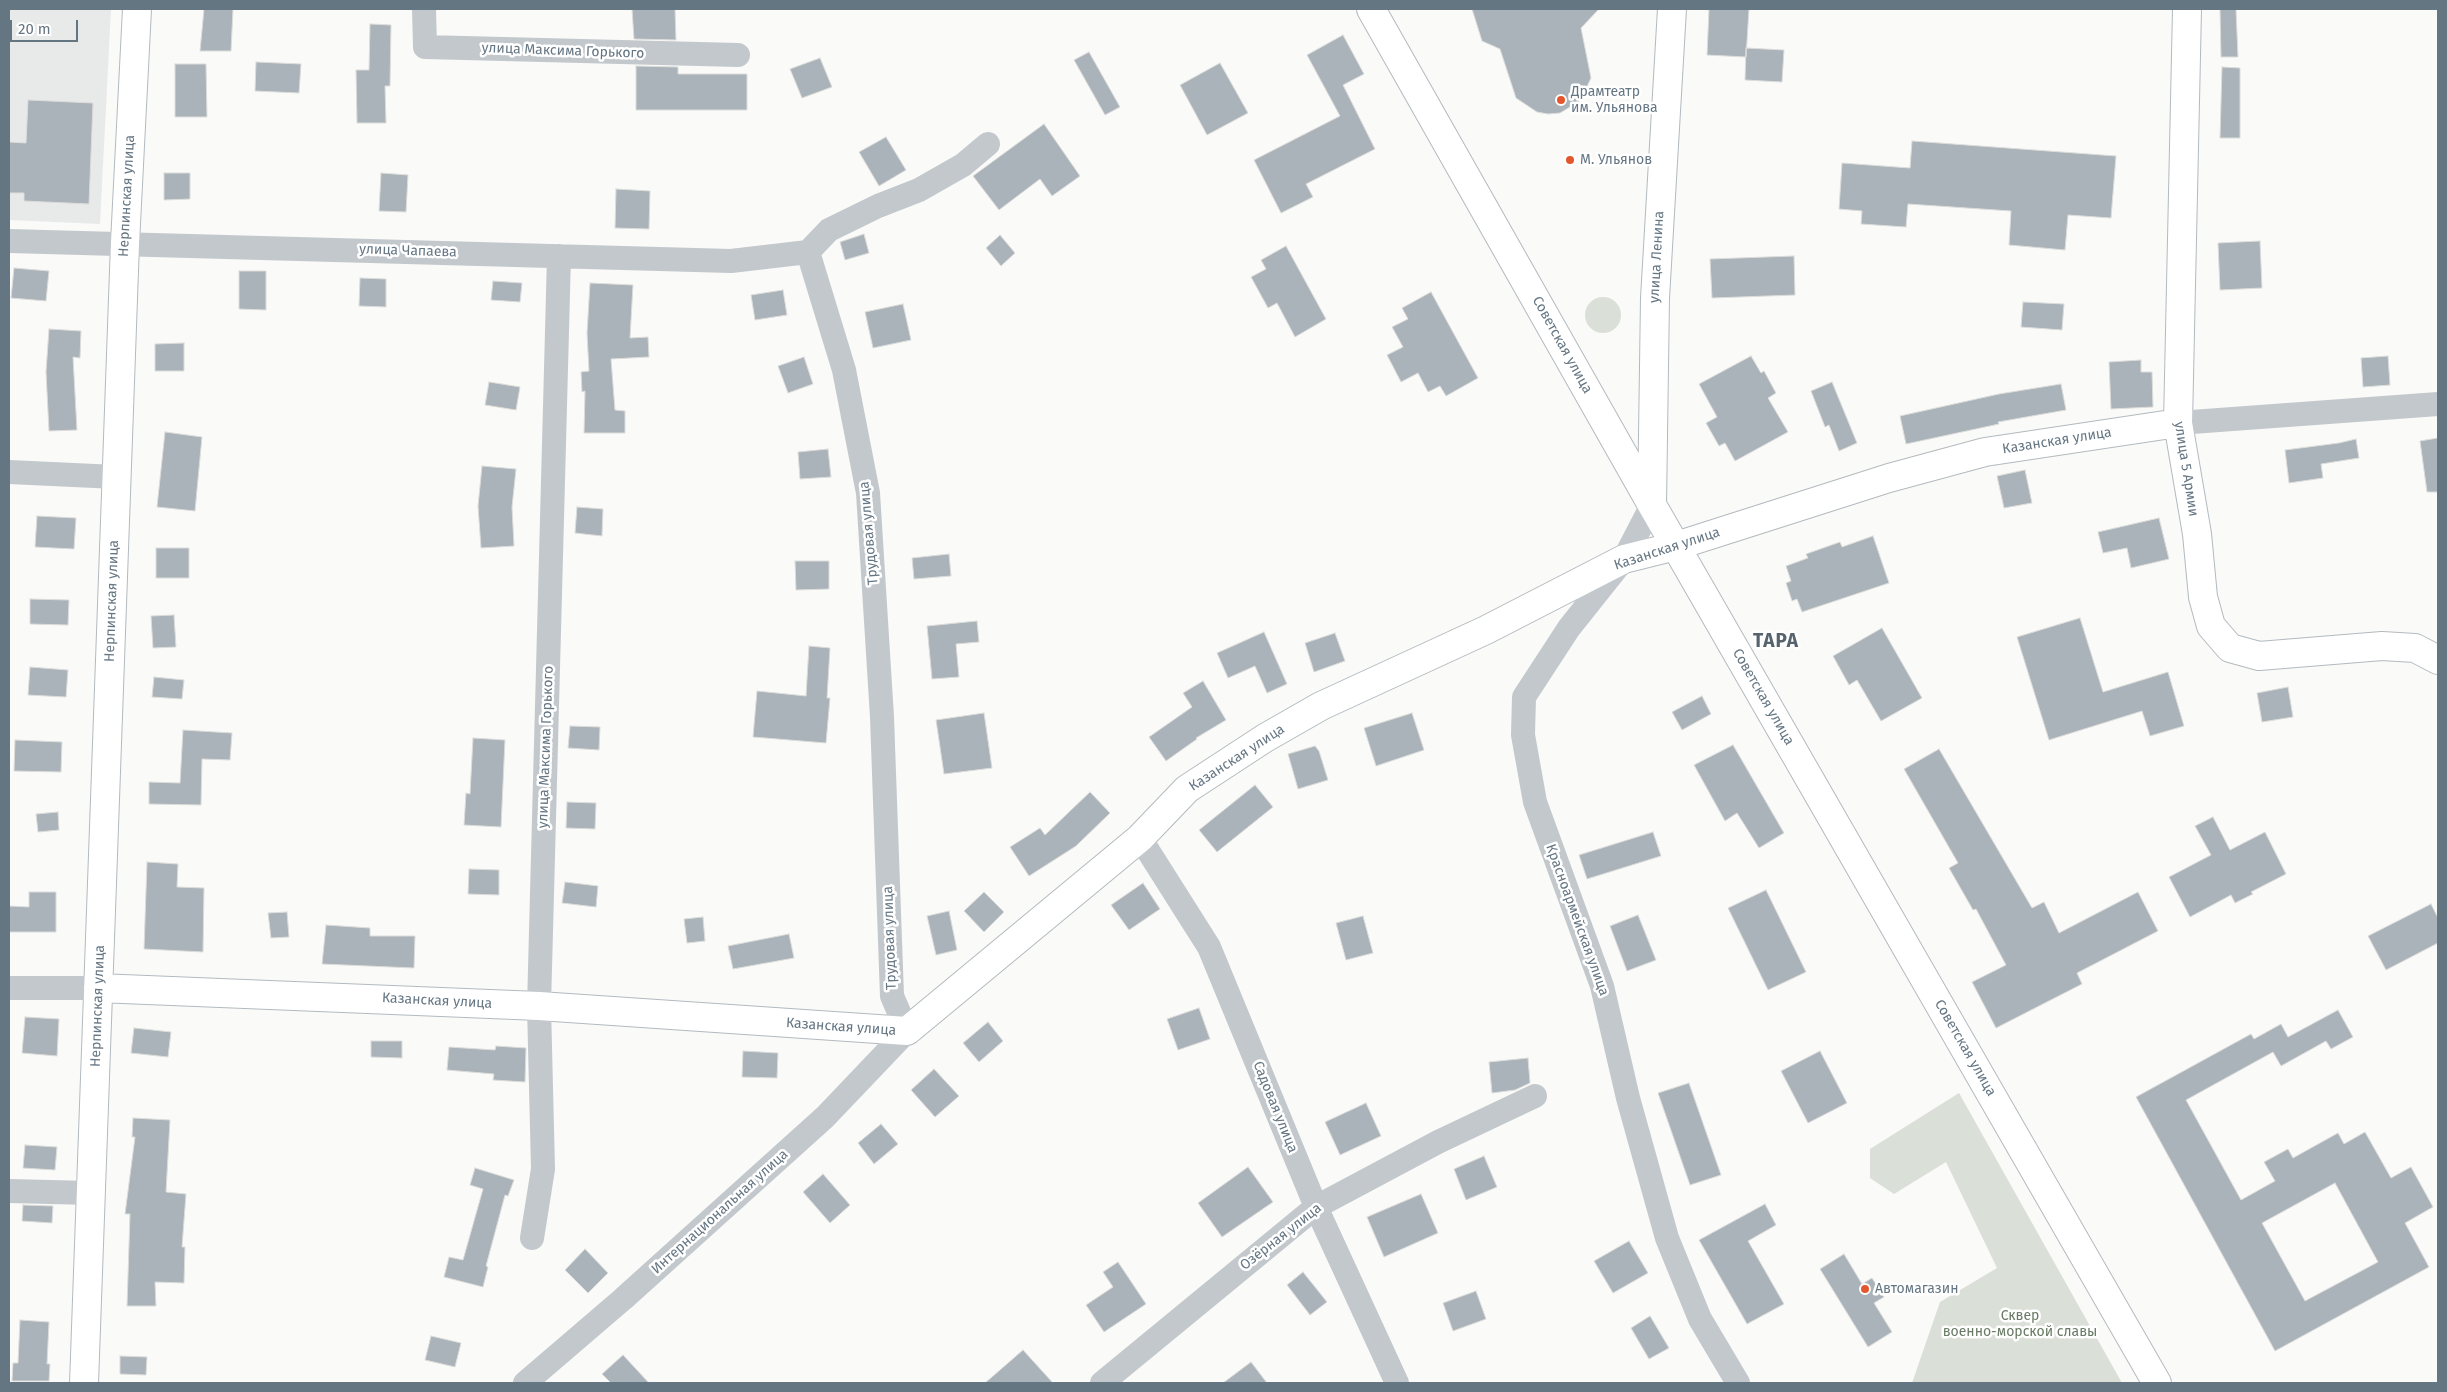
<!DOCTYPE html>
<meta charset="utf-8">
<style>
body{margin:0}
#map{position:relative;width:2447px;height:1392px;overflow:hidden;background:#fafaf8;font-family:"Fira Sans",sans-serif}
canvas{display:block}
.frame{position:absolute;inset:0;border:10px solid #657683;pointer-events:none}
.scale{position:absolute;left:10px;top:20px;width:68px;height:22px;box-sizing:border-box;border:2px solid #657683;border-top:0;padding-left:6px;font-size:15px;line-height:18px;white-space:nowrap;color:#657683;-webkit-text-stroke:4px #fff;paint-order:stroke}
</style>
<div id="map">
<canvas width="2447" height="1392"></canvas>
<div class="frame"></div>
<div class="scale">20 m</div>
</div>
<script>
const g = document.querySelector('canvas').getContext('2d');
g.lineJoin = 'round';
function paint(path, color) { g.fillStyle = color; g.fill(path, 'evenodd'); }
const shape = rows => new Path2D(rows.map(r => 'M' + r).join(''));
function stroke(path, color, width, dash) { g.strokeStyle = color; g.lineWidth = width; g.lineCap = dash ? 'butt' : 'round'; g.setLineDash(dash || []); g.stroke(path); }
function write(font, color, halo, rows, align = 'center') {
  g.font = font + ' "Fira Sans",sans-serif'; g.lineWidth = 5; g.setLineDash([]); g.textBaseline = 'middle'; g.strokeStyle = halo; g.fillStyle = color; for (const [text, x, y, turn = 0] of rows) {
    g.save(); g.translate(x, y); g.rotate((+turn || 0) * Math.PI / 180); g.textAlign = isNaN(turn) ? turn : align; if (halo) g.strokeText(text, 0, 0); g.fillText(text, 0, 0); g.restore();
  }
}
paint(shape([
 [9,9,111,9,100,224,9,220]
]), '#e8e9e9');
paint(shape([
 '1585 315a18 18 0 1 1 36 0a18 18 0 1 1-36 0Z',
 [1959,1093,2122,1383,1912,1383,1940,1302,1997,1268,1946,1162,1894,1194,1870,1178,1870,1149]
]), '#dadfd7');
const building = shape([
 [204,9,233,9,231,51,200,51,204,9],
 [632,9,675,9,676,40,634,39,632,9],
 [1472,9,1599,9,1581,28,1591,78,1580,101,1560,113,1548,114,1537,112,1516,98,1500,49,1482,41,1472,9],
 [1709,9,1749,9,1746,57,1707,55,1709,9],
 [2220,9,2236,9,2238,57,2221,57,2220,9],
 [370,24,391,25,390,86,385,86,386,123,357,123,356,70,369,70,370,24],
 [1343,35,1364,74,1343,85,1375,149,1306,184,1313,197,1281,213,1254,160,1340,116,1307,55,1343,35],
 [1746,48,1784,50,1782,82,1745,80,1746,48],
 [1089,52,1120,107,1105,115,1074,60,1089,52],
 [820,58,832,87,802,98,790,69,820,58],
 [256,62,301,64,299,93,255,91,256,62],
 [1220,63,1248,113,1207,135,1180,85,1220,63],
 [175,64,206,64,207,117,175,117,175,64],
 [636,66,678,67,678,74,747,74,747,110,636,110,636,66],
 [2222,67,2240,68,2240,138,2220,138,2222,67],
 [28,100,93,103,89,204,24,201,24,193,9,193,9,142,26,143,28,100],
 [1044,124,1080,176,1052,196,1040,179,999,210,973,176,1044,124],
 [886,137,906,170,879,186,859,152,886,137],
 [1912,141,2116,156,2111,218,2068,215,2065,250,2009,245,2011,211,1908,204,1906,227,1861,224,1862,211,1839,209,1842,163,1910,168,1912,141],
 [164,173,190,173,190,199,164,200,164,173],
 [381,173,408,175,406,212,379,211,381,173],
 [616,189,650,191,649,229,615,228,616,189],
 [864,234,869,253,845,260,840,242,864,234],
 [1000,235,1015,253,1001,266,986,248,1000,235],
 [2260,241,2262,288,2220,290,2218,243,2260,241],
 [1286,246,1326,319,1295,337,1277,303,1268,308,1251,277,1266,269,1261,260,1286,246],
 [1794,256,1795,295,1712,298,1710,259,1794,256],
 [14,268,49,271,46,301,11,298,14,268],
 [239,271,266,271,266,310,239,309,239,271],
 [360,278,386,279,386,307,359,306,360,278],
 [493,281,522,283,520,302,491,300,493,281],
 [590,283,633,285,630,338,648,337,649,357,611,359,615,410,625,411,625,433,584,433,585,391,582,392,581,372,589,371,587,333,590,283],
 [783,290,787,315,755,320,751,295,783,290],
 [1431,292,1478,378,1446,396,1440,386,1428,392,1418,373,1401,382,1387,355,1403,347,1392,327,1408,319,1402,308,1431,292],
 [2023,302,2064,304,2062,330,2021,327,2023,302],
 [903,304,911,340,873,348,865,312,903,304],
 [49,329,81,331,80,358,73,357,77,430,49,431,46,372,49,329],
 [184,343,184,371,155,371,155,344,184,343],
 [1751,356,1761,373,1764,371,1776,393,1768,398,1788,432,1735,461,1725,443,1719,446,1706,423,1717,417,1699,384,1751,356],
 [2388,356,2390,385,2363,387,2361,358,2388,356],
 [804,357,813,384,788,393,778,366,804,357],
 [2141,360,2141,372,2152,372,2153,407,2111,409,2109,362,2141,360],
 [489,382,520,387,516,410,485,405,489,382],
 [1832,382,1857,443,1839,451,1829,425,1825,427,1811,391,1832,382],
 [2061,384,2066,410,1998,422,1999,424,1906,444,1900,416,1999,394,2061,384],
 [165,432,202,437,195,511,157,507,165,432],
 [2438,438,2438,492,2427,492,2420,441,2438,438],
 [2356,439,2359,458,2321,464,2323,478,2289,483,2285,450,2339,443,2356,439],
 [828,449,831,477,800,479,798,452,828,449],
 [482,466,516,469,512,507,514,546,481,548,478,506,482,466],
 [2025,470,2032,503,2004,508,1997,476,2025,470],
 [577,507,603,509,602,536,575,533,577,507],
 [37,516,76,518,74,549,35,547,37,516],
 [2159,518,2169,559,2131,568,2127,548,2103,553,2098,532,2159,518],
 [1873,536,1889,583,1802,612,1797,599,1792,601,1786,583,1791,581,1786,566,1808,558,1806,554,1840,542,1842,547,1873,536],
 [156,548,189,548,189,578,156,578,156,548],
 [949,554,951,576,914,579,912,558,949,554],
 [795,561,829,561,829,589,796,590,795,561],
 [30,599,69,600,68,625,30,624,30,599],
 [174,615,176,647,153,648,151,616,174,615],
 [2080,618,2103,692,2168,672,2184,726,2150,736,2142,711,2049,740,2017,637,2080,618],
 [977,621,979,642,956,644,959,677,932,679,927,626,977,621],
 [1882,628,1922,698,1881,721,1857,680,1849,685,1833,656,1882,628],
 [1264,632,1287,684,1267,693,1255,666,1228,678,1217,653,1264,632],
 [1335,633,1345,661,1314,672,1305,643,1335,633],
 [809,646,830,648,827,698,830,698,826,743,753,737,757,691,806,696,809,646],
 [30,667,68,670,66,697,28,695,30,667],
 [154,677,184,680,182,699,152,697,154,677],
 [1203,681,1226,720,1196,738,1197,739,1166,761,1149,737,1192,707,1183,693,1203,681],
 [2288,687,2293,717,2262,722,2257,693,2288,687],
 [1702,696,1711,714,1682,730,1672,712,1702,696],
 [984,713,992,768,944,774,936,720,984,713],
 [1412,713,1424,750,1376,766,1364,728,1412,713],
 [570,726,600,727,599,750,568,748,570,726],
 [183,730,232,733,230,760,202,759,201,805,149,804,149,782,180,783,183,730],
 [473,738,505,740,501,827,464,825,466,793,470,794,473,738],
 [15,740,62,742,61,772,14,771,15,740],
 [1733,745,1784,833,1759,848,1737,813,1725,821,1694,765,1733,745],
 [1315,746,1319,751,1328,780,1298,789,1288,754,1315,746],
 [1939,749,2032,908,2044,902,2059,933,2138,892,2158,931,2077,973,2082,984,1996,1028,1972,982,2006,965,1976,909,1973,910,1949,868,1958,863,1904,769,1939,749],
 [1255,785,1273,807,1217,852,1199,830,1255,785],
 [1090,792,1110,813,1076,846,1029,876,1010,847,1040,828,1045,835,1090,792],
 [567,802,596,803,595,829,566,828,567,802],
 [58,812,59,830,38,832,36,814,58,812],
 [2213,817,2230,850,2265,832,2286,874,2251,892,2253,894,2235,903,2231,895,2190,917,2169,877,2211,855,2195,826,2213,817],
 [1653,832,1661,856,1587,879,1579,855,1653,832],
 [147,862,178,864,177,887,204,888,203,952,144,949,147,862],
 [469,869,499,870,499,895,468,894,469,869],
 [565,882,598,886,596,907,562,903,565,882],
 [1143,883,1160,909,1129,930,1111,905,1143,883],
 [1766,890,1806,972,1768,990,1728,908,1766,890],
 [29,892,56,892,56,932,9,932,9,906,29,907,29,892],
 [984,892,1004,912,984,932,964,911,984,892],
 [2431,904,2438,918,2438,943,2386,970,2368,936,2431,904],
 [949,911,957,950,936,955,927,916,949,911],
 [287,912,289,937,271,938,268,913,287,912],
 [1638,915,1656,960,1627,971,1610,926,1638,915],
 [1363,916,1373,953,1346,960,1336,923,1363,916],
 [703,917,705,941,687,943,684,919,703,917],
 [326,925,370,928,370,936,415,936,414,968,322,964,326,925],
 [789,934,794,958,733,969,728,946,789,934],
 [1199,1008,1210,1039,1178,1050,1167,1019,1199,1008],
 [2338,1010,2353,1037,2331,1049,2326,1041,2281,1066,2273,1052,2186,1100,2241,1200,2275,1181,2264,1162,2288,1149,2293,1158,2338,1133,2344,1144,2365,1132,2391,1178,2411,1167,2433,1207,2405,1223,2429,1267,2275,1351,2136,1097,2251,1034,2254,1039,2281,1024,2288,1037,2338,1010],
 [2335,1183,2378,1262,2305,1301,2262,1223,2335,1183],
 [25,1017,59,1019,57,1056,22,1053,25,1017],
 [988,1022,1003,1041,979,1062,963,1043,988,1022],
 [134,1028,171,1032,168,1057,131,1053,134,1028],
 [371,1041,402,1041,402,1058,371,1057,371,1041],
 [496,1046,526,1048,525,1082,493,1080,494,1074,447,1070,449,1047,495,1050,496,1046],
 [743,1051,778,1053,777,1078,742,1077,743,1051],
 [1820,1051,1847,1103,1808,1123,1781,1071,1820,1051],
 [1528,1058,1530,1083,1515,1090,1492,1093,1489,1062,1528,1058],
 [934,1069,959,1096,935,1117,911,1090,934,1069],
 [1689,1083,1721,1175,1690,1185,1658,1093,1689,1083],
 [1366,1103,1381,1136,1340,1155,1325,1122,1366,1103],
 [133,1118,170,1120,166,1192,186,1194,182,1247,185,1247,184,1283,155,1282,156,1306,127,1306,130,1214,125,1214,135,1137,132,1137,133,1118],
 [881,1124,898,1144,874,1164,858,1143,881,1124],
 [25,1145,57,1147,55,1170,23,1168,25,1145],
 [1484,1156,1497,1187,1466,1200,1454,1169,1484,1156],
 [1248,1167,1273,1202,1222,1237,1198,1203,1248,1167],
 [475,1168,514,1180,508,1196,505,1195,486,1266,488,1267,483,1287,444,1277,449,1257,463,1260,483,1189,470,1185,475,1168],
 [823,1174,850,1205,830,1223,803,1192,823,1174],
 [1421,1194,1438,1233,1384,1257,1367,1217,1421,1194],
 [1765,1204,1776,1225,1748,1241,1784,1304,1747,1324,1699,1240,1765,1204],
 [23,1205,53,1206,52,1223,22,1221,23,1205],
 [1629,1241,1648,1273,1613,1293,1594,1261,1629,1241],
 [585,1249,608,1273,588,1293,565,1270,585,1249],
 [1844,1254,1862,1284,1872,1278,1884,1297,1874,1303,1892,1332,1868,1347,1820,1269,1844,1254],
 [1118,1262,1146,1304,1104,1332,1086,1305,1113,1287,1103,1272,1118,1262],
 [1303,1272,1327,1302,1310,1315,1287,1285,1303,1272],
 [1476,1291,1486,1319,1453,1331,1443,1303,1476,1291],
 [1650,1316,1669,1348,1649,1359,1631,1328,1650,1316],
 [20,1320,49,1322,47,1364,50,1364,49,1381,12,1381,13,1363,18,1363,20,1320],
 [431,1336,461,1343,455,1367,425,1360,431,1336],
 [1023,1350,1053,1383,985,1383,1023,1350],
 [623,1355,649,1383,611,1383,602,1374,623,1355],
 [120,1356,147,1357,146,1375,120,1374,120,1356],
 [1251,1362,1267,1383,1223,1383,1251,1362]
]);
paint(building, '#aab3b9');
stroke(building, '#dcdcda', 1);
const secondary = shape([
 [1371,9,1652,505,2157,1383],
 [2187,9,2178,423,2197,534,2203,597,2211,626,2230,648,2259,656,2382,646,2415,648,2438,660],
 [1652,504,1655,298,1672,9],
 [98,988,539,1006,907,1031,1140,838,1187,789,1265,738,1321,706,1486,630,1624,559,1676,546,1889,478,1985,452,2178,423],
 [84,1383,125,243,137,9]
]);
stroke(secondary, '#b3babf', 30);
stroke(shape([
 [424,9,425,47,738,55],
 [9,241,731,261,808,252],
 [2178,423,2438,404],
 [9,472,116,477],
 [1652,505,1624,559,1569,628,1524,697,1523,735,1535,802,1602,986,1628,1098,1667,1238,1700,1319,1738,1383],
 [1140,838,1209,947,1316,1207,1397,1383],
 [9,988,98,988],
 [9,1191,91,1193],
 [532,1238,543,1169,539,1006,559,256],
 [525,1383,623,1299,825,1117,907,1031,892,996,882,717,868,493,844,370,808,252,829,230,878,206,919,190,963,165,988,144],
 [1102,1383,1316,1207,1438,1142,1535,1096]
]), '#c3c8cc', 24);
stroke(secondary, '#fff', 28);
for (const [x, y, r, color] of [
 [1561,100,5,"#e4572e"],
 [1570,160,5,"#e4572e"],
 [1865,1289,5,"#e4572e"]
]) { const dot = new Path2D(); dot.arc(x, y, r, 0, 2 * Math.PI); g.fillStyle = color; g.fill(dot); stroke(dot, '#fff', 2); }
write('14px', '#657683', '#fff', [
 ["улица Максима Горького",563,51,2],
 ["Нерпинская улица",127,196,-87],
 ["улица Чапаева",408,251,2],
 ["улица Ленина",1657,257,-87],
 ["Советская улица",1562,345,61],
 ["Казанская улица",2057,441,-9],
 ["улица 5 Армии",2186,469,81],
 ["Трудовая улица",869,533,-95],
 ["Казанская улица",1667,549,-18],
 ["Нерпинская улица",112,601,-88],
 ["Советская улица",1763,697,60],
 ["улица Максима Горького",546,747,-88],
 ["Казанская улица",1237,758,-33],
 ["Красноармейская улица",1577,920,70],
 ["Трудовая улица",890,938,-92],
 ["Казанская улица",437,1001,3],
 ["Нерпинская улица",98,1006,-88],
 ["Казанская улица",841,1027,4],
 ["Советская улица",1965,1048,60],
 ["Садовая улица",1275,1107,68],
 ["Интернациональная улица",720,1212,-42],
 ["Озёрная улица",1281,1237,-38]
]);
write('14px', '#657683', '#fff', [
 ["Драмтеатр",1571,92],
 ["им. Ульянова",1571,108],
 ["М. Ульянов",1580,160],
 ["Автомагазин",1875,1289]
], 'left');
write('14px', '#687a64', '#fff', [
 ["Сквер",2020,1316],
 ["военно-морской славы",2020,1332]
]);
g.letterSpacing = '1px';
write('bold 19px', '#57646e', '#fff', [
 ["ТАРА",1776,642]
]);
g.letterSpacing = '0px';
</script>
